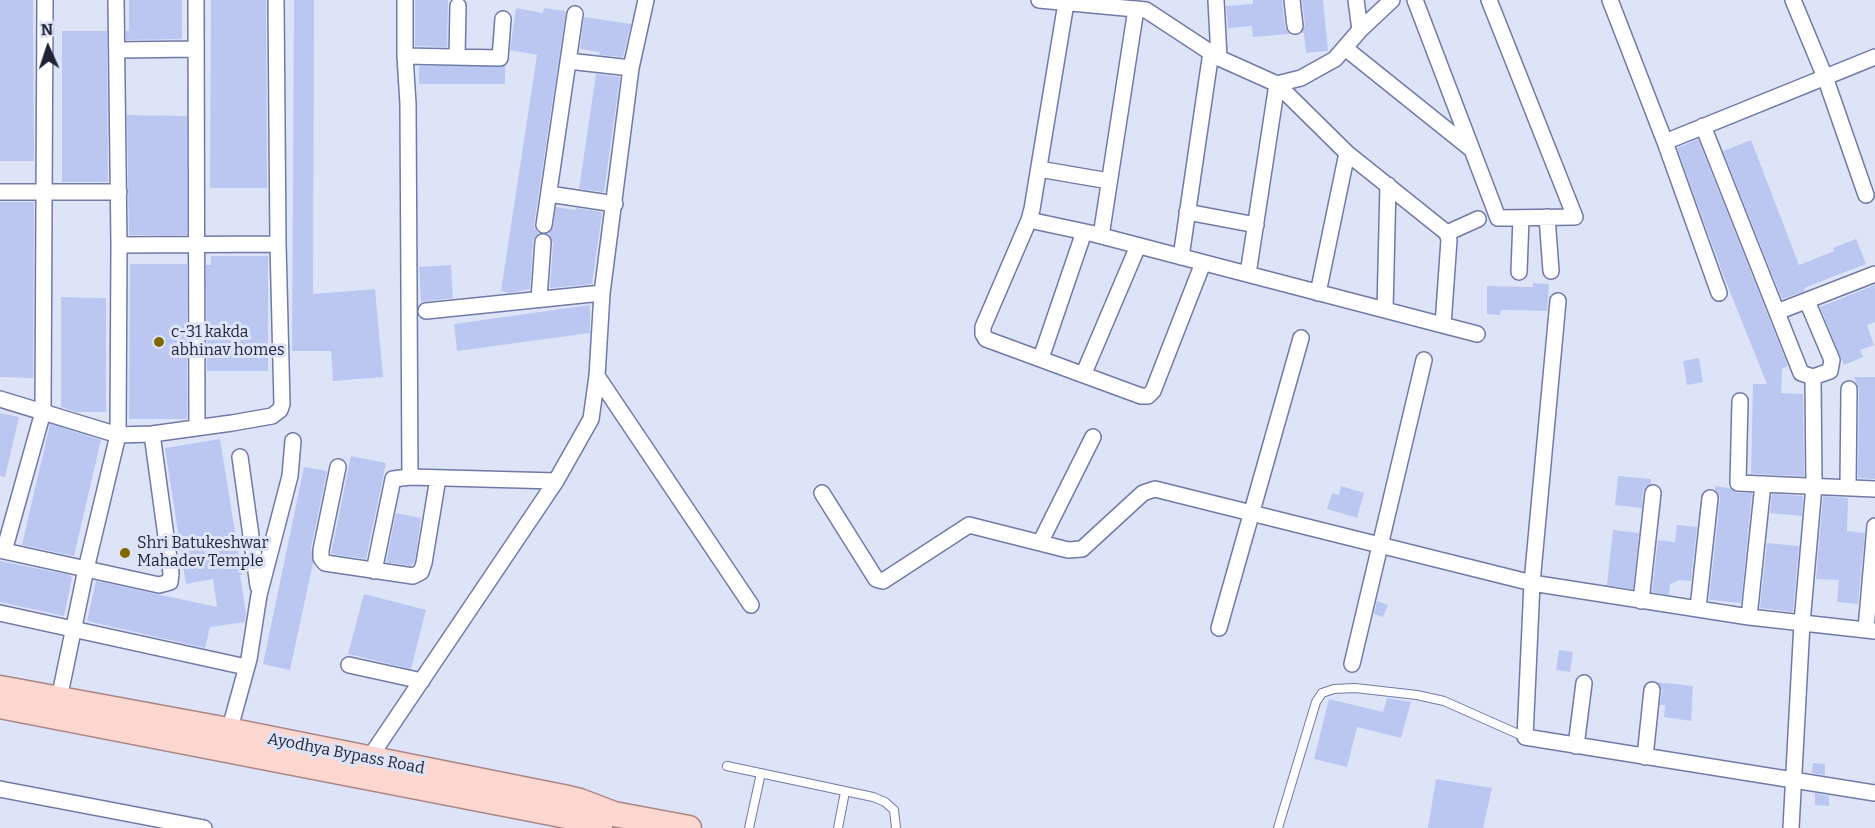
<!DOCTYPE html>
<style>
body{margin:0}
#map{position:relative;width:1875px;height:828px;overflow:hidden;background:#dee4f8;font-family:Bitter,serif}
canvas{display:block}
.north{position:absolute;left:18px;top:18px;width:60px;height:60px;-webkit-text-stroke:4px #dee4f8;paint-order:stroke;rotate:357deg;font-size:16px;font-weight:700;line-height:24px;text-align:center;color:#1e2335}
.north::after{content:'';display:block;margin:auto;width:21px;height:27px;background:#1e2335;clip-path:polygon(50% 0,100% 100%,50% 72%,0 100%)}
</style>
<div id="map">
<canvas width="1875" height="828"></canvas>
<div class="north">N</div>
</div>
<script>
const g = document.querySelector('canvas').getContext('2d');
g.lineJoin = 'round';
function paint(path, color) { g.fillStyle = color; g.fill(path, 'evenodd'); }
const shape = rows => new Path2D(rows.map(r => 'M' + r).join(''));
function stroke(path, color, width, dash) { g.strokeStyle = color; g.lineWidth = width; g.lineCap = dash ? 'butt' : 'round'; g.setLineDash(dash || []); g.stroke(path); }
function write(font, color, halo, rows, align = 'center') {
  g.font = font + ' Bitter,serif'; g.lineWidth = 6; g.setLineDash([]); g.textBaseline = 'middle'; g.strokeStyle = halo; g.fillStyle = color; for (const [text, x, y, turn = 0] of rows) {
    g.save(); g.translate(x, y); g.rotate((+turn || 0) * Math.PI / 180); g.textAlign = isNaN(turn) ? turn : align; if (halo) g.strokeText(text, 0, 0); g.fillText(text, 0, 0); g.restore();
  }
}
paint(shape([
 [0,0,33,0,34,161,0,161],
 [129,0,182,0,182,39,126,40,126,31,129,31],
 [211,0,266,0,267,188,210,188],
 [294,0,314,0,313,294,375,289,383,377,333,381,331,351,292,351],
 [415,0,448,0,447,47,415,46],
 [1253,0,1282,0,1285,27,1290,34,1253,37,1252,26,1228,28,1226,6,1253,4],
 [1302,0,1323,0,1328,51,1306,53,1304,33,1301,33,1305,25],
 [516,8,543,13,544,8,566,11,534,224,535,229,539,233,533,241,530,289,510,293,501,291,537,55,510,50],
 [584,17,631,24,623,57,599,55,600,52,580,49],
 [62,31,107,31,108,182,62,182],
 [419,66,505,66,505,84,419,84],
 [596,74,620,77,604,192,579,189],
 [127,115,187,116,187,235,129,235],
 [1698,139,1788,366,1782,369,1781,393,1803,394,1804,476,1751,474,1753,384,1767,384,1724,277,1677,148],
 [1751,140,1799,265,1834,251,1833,248,1856,239,1866,264,1804,288,1805,291,1782,299,1723,151],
 [0,202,34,202,33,378,0,377],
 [556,207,576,210,576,208,601,212,602,214,592,284,550,288,553,243,548,234,553,227],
 [211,256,268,256,268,371,207,371,206,265,211,265],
 [130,264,187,264,187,419,129,419],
 [451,265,453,298,421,302,419,267],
 [1533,283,1549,284,1547,311,1501,310,1500,315,1487,314,1487,286,1533,287],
 [1875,285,1875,322,1867,325,1874,345,1860,350,1863,357,1844,365,1820,307],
 [61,297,106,298,106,412,76,412,61,407],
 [590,305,590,333,457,351,454,324],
 [1699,358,1703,382,1687,385,1683,361],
 [1854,377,1875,377,1875,479,1858,478,1859,389],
 [0,413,19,417,5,477,0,476],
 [50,424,101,440,74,556,22,545],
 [220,439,242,575,240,575,246,613,245,622,210,627,205,648,87,621,96,581,217,607,213,579,186,584,165,448],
 [351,456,386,463,366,559,331,554],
 [304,467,327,471,311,548,313,563,290,670,263,664],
 [1618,476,1651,479,1651,484,1646,487,1643,491,1642,508,1615,505],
 [1341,486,1364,493,1357,518,1327,509,1332,493,1339,495],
 [1715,486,1730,488,1737,493,1752,493,1741,603,1709,600,1720,499,1719,494,1715,490],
 [1772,494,1803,496,1802,516,1770,513],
 [1823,496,1848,498,1847,531,1865,533,1858,604,1837,602,1839,580,1816,579],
 [396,513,421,518,415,561,411,566,386,562],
 [1677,525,1697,527,1691,581,1679,580,1670,584,1669,595,1652,592,1658,540,1675,542],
 [1613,530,1639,533,1633,589,1607,585],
 [1767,543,1799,546,1793,612,1760,608],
 [0,561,70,575,72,578,64,616,0,602],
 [364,594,426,610,411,669,348,654],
 [1377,601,1388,605,1383,617,1374,614],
 [1559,650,1573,652,1570,672,1556,670],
 [1657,682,1693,686,1691,721,1664,717,1665,705,1660,705,1662,690],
 [1387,698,1411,702,1401,738,1357,727,1347,767,1314,759,1329,699,1383,712],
 [1813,763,1825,764,1825,775,1812,773],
 [1436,779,1492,788,1483,828,1428,828],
 [1815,793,1829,796,1829,806,1815,805]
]), '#bbc7f1');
const service = shape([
 [727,766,873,797,885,802,894,810,896,828],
 [749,828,761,773],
 [838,828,845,792],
 [1278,828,1316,702,1322,693,1334,689,1355,688,1417,695,1444,701,1525,737]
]);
const minor = shape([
 [196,0,197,428],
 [405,0,405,56,408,104,410,477,556,481],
 [1039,0,1146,10,1219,58,1277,84,1301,78,1335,59,1360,30,1392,0],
 [1216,0,1219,58],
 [1292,0,1295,26],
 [1356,0,1360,30],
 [1415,0,1498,218,1575,217,1489,0],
 [1610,0,1665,142,1719,293],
 [1793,0,1825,77,1866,195],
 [1066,3,1032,209,1029,220,983,327,983,334,986,339,1141,396,1148,396,1153,391,1203,263],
 [1345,48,1471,149],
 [117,50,196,49],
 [405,56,500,58,503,19],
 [457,57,458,6],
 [568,61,631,68],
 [1277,84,1347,153,1447,233,1449,240,1443,325],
 [1703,126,1801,373,1813,377,1830,371,1832,360,1807,301],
 [1665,142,1875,57],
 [1039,169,1109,181],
 [0,192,119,192],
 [549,194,615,204],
 [1187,212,1256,225],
 [1547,217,1551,271],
 [1029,220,1090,233,1477,334],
 [544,225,575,14],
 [1447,233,1478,219],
 [1101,236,1136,9],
 [119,245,278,244],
 [1181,257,1211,52],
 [1519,272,1521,218],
 [1248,274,1277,84],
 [1318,293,1347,153],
 [539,299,543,242],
 [1558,301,1532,583,1525,737,1875,793],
 [1385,310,1388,185],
 [426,311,602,293],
 [1777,312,1875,274],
 [1041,358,1084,232],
 [1084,373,1138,246],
 [597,376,751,605],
 [0,399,118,435,152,434,232,423,272,416,280,410,282,404,278,244,276,0],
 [1740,401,1738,483,1875,489],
 [240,457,258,586],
 [338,467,321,550,321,558,325,563,413,576,421,572,424,563,438,478],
 [1848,487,1849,389],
 [822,493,876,579,883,581,969,525,1068,550,1082,549,1143,493,1155,489,1532,583,1749,617,1875,631],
 [1040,543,1093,437],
 [0,550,159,585,170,582,171,573,152,434],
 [4,551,43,412,45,0],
 [374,571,393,479,410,477],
 [1641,601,1653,493],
 [1698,608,1710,498],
 [0,613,246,667],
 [1749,617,1763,484],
 [1219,628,1301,338],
 [1866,629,1875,526],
 [1352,664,1424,360],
 [349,665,422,681],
 [56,707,59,699,86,569,118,435,119,245,116,0],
 [227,739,249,659,259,595,290,476,293,441],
 [1576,746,1584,683],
 [1645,757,1652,690],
 [366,763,556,481,591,419,597,376,602,293,631,68,646,0],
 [0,789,204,828],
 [1791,828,1802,623,1814,486,1813,377]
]);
const primary = shape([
 [0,688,228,730,563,797,580,801,614,814,689,828],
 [0,706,577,818,600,828]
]);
stroke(service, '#6f7aa7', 10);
stroke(minor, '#6f7aa7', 18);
stroke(primary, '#ac8684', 27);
stroke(service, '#fff', 8);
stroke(minor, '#fff', 15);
stroke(primary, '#fbd7cf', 24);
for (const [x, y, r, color] of [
 [159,342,6,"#806800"],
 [125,553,6,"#806800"]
]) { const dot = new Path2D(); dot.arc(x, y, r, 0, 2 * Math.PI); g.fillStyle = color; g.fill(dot); stroke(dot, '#dee4f8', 2); }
write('16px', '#1e2335', '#dee4f8', [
 ["c-31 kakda",171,333],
 ["abhinav homes",171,351],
 ["Shri Batukeshwar",137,544],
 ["Mahadev Temple",137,562]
], 'left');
write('16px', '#1e2335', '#dee4f8', [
 ["Ayodhya Bypass Road",346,754,11]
]);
</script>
